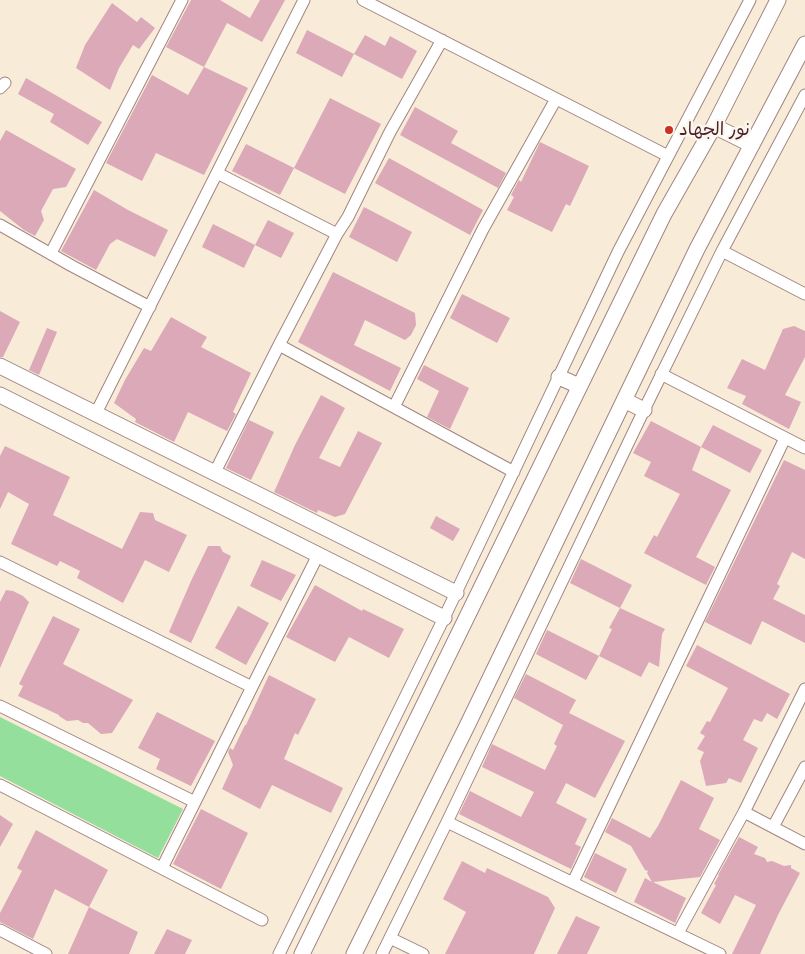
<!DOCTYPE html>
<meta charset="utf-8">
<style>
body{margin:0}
canvas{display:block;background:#f8ebd8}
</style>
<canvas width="805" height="954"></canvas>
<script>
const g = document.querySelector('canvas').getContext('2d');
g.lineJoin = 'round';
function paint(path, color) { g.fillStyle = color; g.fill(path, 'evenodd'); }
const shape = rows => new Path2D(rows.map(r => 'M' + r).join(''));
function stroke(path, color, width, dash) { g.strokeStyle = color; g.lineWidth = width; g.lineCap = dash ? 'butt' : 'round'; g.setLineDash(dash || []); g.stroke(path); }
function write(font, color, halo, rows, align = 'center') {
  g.font = font + ' Sriracha,"Playpen Sans Arabic",sans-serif'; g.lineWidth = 5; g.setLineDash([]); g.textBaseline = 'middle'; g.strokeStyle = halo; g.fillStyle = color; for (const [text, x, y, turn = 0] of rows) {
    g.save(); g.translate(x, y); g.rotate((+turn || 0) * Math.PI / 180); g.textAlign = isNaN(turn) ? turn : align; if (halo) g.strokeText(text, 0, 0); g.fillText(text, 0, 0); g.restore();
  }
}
paint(shape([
 [0,717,183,809,158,858,0,776]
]), '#94df9c');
paint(shape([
 [191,0,220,0,250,18,260,0,285,0,262,42,227,23,204,67,166,47],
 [112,3,137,22,141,17,155,28,139,49,133,45,119,68,110,90,76,68,85,45],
 [307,30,354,54,342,77,296,53],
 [365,35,385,46,390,36,417,51,402,79,354,54],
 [204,67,248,88,204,175,156,153,142,181,106,163,152,75,188,95],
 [26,78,102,122,88,145,50,122,54,114,18,94],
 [330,98,381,124,345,194,294,168],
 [415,107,458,131,451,143,506,173,498,188,400,135],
 [6,130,76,169,66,187,53,189,41,211,44,220,35,236,24,230,0,211,0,141],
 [540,142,589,166,570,206,566,204,552,232,507,210,514,197,511,195,519,180,521,182],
 [246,144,294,168,280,195,232,171],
 [389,158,483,210,470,235,375,183],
 [94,190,128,210,168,230,155,257,117,239,110,244,96,270,61,251],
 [364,207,412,232,397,262,349,237],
 [268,220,294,233,281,258,255,245],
 [213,224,255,245,244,268,202,247],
 [333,272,415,313,416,325,411,335,405,340,365,320,354,345,401,368,390,391,298,342],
 [462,294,510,318,497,343,450,318],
 [0,311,20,322,3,357,0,357],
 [171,317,207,337,201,347,251,373,233,412,236,414,227,431,188,412,174,442,135,422,136,419,114,403,125,380,144,348,151,351],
 [794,326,805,331,805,357,785,395,801,402,789,429,742,404,746,396,727,388,742,359,765,370,783,329],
 [47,328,57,332,39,375,29,370],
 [424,365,469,388,450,429,427,417,439,391,417,379],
 [321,395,345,408,319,458,340,467,358,431,382,443,345,514,335,517,318,510,317,513,274,492,295,445],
 [249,420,274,432,251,480,226,468],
 [651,421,701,447,692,470,731,490,696,557,715,567,706,585,644,553,654,535,657,537,680,494,644,476,651,462,633,453],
 [713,425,762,450,750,473,701,447],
 [5,446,70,477,53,515,122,549,140,512,153,513,155,520,187,535,169,572,145,560,123,603,77,578,80,571,60,561,57,566,11,544,29,504,8,492,0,509,0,456],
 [784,460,805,470,805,559,792,552,777,584,780,586,773,599,805,615,805,643,762,621,751,645,705,622],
 [436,516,460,529,453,541,430,528],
 [208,546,220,546,223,552,231,556,191,643,169,632,191,581],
 [581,559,632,585,620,608,570,583],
 [262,560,296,575,281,601,250,586],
 [315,585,362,611,363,609,404,629,389,658,349,637,335,662,286,637],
 [6,590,13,591,23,596,29,602,0,668,0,602],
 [238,606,269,623,246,665,215,648],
 [620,608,665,629,662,634,659,667,649,662,641,677,599,656,612,629,609,628],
 [53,616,80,629,63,664,133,700,112,733,101,734,88,723,83,723,78,720,67,721,59,716,59,715,18,696,23,686,19,684],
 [547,630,599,656,586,680,536,654],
 [697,645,790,694,777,719,767,713,762,722,754,719,743,740,758,748,741,783,729,778,726,783,706,786,700,761,704,752,697,749,705,736,700,733,707,721,710,722,728,688,686,666],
 [526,674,576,700,569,713,625,741,595,798,566,783,556,803,587,819,575,844,581,847,571,869,459,814,470,791,521,817,534,792,482,767,492,744,545,770,557,746,554,744,563,725,514,698],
 [269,675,316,699,298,735,295,733,284,759,343,788,331,813,272,785,260,809,222,789,233,765,228,752,230,748,233,750,245,725,246,725],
 [157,712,215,741,191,786,156,769,160,759,138,748],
 [681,780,714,798,699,829,720,840,700,877,653,882,686,898,675,923,634,902,645,878,652,882,647,873,648,871,645,870,631,846,605,832,612,818,650,838,658,826],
 [201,809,248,833,221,889,173,864],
 [0,815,13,824,0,847],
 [36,830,108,870,89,907,55,889,33,939,0,922,0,913,22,871,17,868],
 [739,837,758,847,754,854,765,858,767,862,772,861,784,866,791,865,791,868,800,873,778,915,760,954,732,954,756,905,735,895,720,924,701,913,716,885,714,884,719,875,718,875],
 [595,853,627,869,616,893,584,877],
 [462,861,485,873,487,868,548,897,555,908,534,954,445,954,466,912,443,899],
 [89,907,138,932,129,954,68,954],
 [576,916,600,927,587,954,557,954],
 [167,929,192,940,185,954,154,954]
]), '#dba9b7');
const street = shape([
 [363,0,668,156],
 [0,88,5,83],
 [217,173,337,234],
 [0,225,72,266,150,307],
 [722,251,805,294],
 [51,253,182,0],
 [279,345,514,472],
 [661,374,805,448],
 [394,407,483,229,556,99],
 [96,413,304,0],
 [215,472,279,345,337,234,348,217,390,132,442,40],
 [0,562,252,687],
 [0,706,195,802],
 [0,785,262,920],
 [744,812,805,844],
 [447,822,720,954],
 [773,827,805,767],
 [162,868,195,802,252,687,318,555],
 [573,882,785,438],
 [0,930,46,954],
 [678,933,744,812,805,689],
 [390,938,423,954],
 [279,954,444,618,618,252,750,0],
 [382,954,447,822,644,410,722,251,805,95]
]);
const secondary = shape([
 [714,126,752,145],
 [0,366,456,593],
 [559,377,579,386],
 [0,395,444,618],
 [624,400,644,410],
 [302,954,664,214,714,126,778,0],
 [354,954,466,728,697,249,805,44]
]);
stroke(street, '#a18582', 13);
stroke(secondary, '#a18582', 17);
stroke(street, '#fff', 11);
stroke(secondary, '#fff', 15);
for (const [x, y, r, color] of [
 [669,130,5,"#c8321e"]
]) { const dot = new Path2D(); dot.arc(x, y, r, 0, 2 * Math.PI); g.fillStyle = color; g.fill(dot); stroke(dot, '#fbf7ec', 2); }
write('18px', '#4a1f2b', '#fbf7ec', [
 ["نور الجهاد",679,130]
], 'left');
</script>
